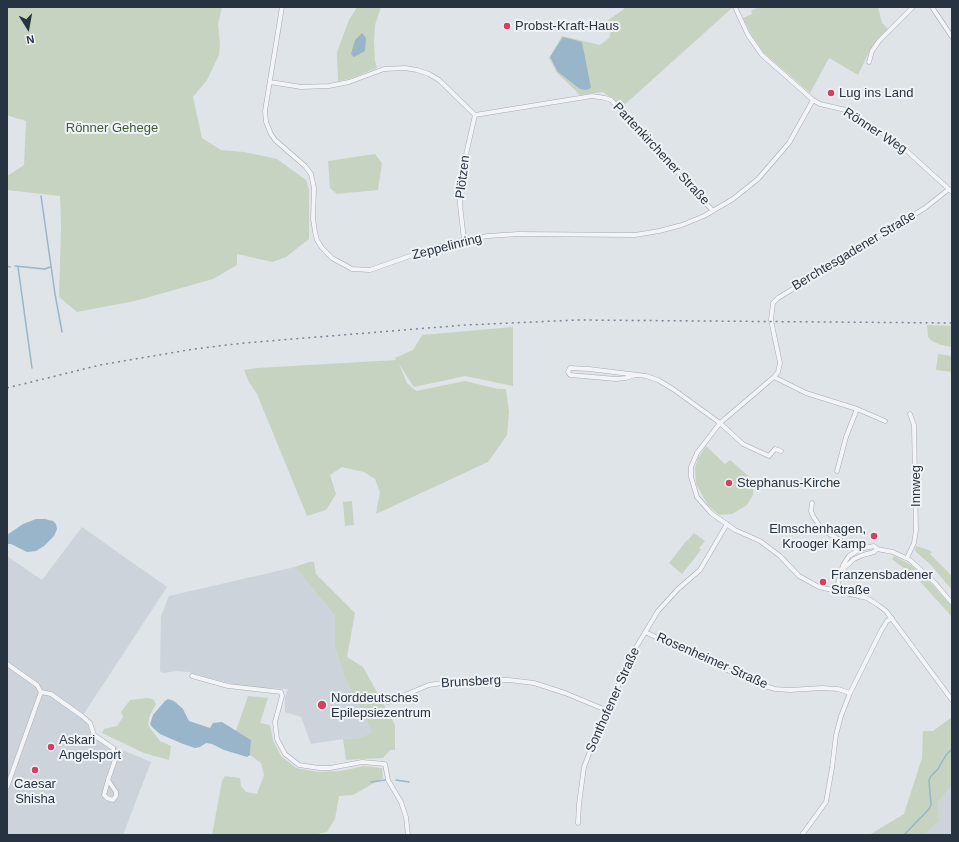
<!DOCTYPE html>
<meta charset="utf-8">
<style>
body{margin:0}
#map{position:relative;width:959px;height:842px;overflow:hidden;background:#dfe4e9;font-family:Arial,sans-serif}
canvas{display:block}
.frame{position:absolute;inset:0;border:8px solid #283341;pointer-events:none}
.north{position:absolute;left:8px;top:8px;width:40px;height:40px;-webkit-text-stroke:3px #eff3f6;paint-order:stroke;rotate:169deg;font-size:11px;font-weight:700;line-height:16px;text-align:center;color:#283341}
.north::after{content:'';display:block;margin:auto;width:14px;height:18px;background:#283341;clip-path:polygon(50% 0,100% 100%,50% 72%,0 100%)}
</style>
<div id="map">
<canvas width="959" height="842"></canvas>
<div class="frame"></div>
<div class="north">N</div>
</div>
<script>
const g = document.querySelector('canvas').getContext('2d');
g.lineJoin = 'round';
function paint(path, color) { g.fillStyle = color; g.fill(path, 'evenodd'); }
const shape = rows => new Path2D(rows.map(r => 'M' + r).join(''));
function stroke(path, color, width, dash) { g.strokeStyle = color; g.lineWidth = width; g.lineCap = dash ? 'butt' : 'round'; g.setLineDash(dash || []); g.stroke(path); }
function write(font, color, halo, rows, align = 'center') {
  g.font = font + ' Arial,sans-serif'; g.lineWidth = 4; g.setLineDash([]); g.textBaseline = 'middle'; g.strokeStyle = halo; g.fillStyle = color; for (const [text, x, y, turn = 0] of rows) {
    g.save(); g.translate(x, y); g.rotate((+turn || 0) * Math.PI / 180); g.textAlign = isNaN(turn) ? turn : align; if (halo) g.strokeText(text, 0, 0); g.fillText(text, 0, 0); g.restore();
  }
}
paint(shape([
 [82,527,167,587,81,718,97,734,118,748,151,762,123,835,7,835,7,556,42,580],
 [295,567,335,616,335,647,343,674,372,732,360,738,343,739,311,744,301,717,285,712,285,698,288,689,243,687,188,672,177,671,163,673,160,671,161,616,169,596],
 [952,786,952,835,923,835,939,822,938,802]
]), '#cdd3db');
paint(shape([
 [7,7,222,7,218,25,220,43,219,55,207,80,193,97,202,138,221,150,244,152,277,159,306,180,309,190,309,239,286,257,272,262,237,254,237,265,213,279,135,301,77,312,59,297,61,226,60,196,7,190,7,176,24,165,26,121,9,116,7,114],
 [357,7,381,7,375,25,374,41,375,61,377,68,349,79,338,81,337,52,349,20],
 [623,7,732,7,732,8,622,107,603,92,580,95,557,73,549,58,562,36,600,45,609,38,611,31,607,21,624,9],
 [582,42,585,61,580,89,573,82],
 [759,7,878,7,882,23,888,29,870,50,858,75,829,58,810,93,764,53,751,34,743,18,752,14,751,11],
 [375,154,382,163,378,190,337,194,330,188,328,161],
 [927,325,952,326,952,347,941,345,932,341,928,337],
 [513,327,513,386,465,376,414,387,399,364,407,383,416,391,465,381,498,389,506,389,509,412,507,435,488,462,376,514,380,492,375,479,364,472,342,467,330,475,336,494,326,510,307,516,257,394,249,382,244,370,257,368,396,360,395,358,413,350,422,335],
 [938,354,952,356,952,372,936,370],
 [706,446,725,464,730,460,753,480,753,495,747,505,732,514,719,515,708,505,696,484,695,468,698,458],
 [352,501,354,525,345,526,343,502],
 [694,533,705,541,699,548,701,550,682,574,669,563,687,540,693,544,688,540],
 [916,546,929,550,932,552,930,554,952,576,952,590,931,565,916,552,915,550],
 [894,556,911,565,929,581,952,607,952,617,917,578,892,559],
 [309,562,314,562,316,574,355,613,347,657,363,667,395,725,395,750,390,750,383,758,362,759,346,760,343,739,360,738,372,732,343,674,335,647,335,616,295,567],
 [248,696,268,698,260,723,270,725,273,740,281,756,296,768,318,772,341,771,364,766,382,768,383,778,353,795,339,796,335,819,327,832,313,835,212,835,222,781,225,776,240,778,241,786,246,792,257,794,264,775,261,763,250,755,251,740,236,731],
 [147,698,153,699,156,704,150,715,148,724,150,728,160,741,171,746,169,760,144,753,102,733,104,729,117,726,123,717,121,712,130,700],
 [952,717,952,786,938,802,939,822,923,835,869,835,904,814,922,758,923,731,933,731]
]), '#c6d3c0');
paint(shape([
 [362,33,366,38,365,51,354,57,351,54,355,40],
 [563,37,582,42,591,88,586,90,580,89,558,72,550,57],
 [36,519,45,519,53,521,56,524,57,529,54,536,44,546,36,551,27,552,11,544,7,544,7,535,23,524],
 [168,699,174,701,183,709,189,721,210,728,213,723,222,722,251,740,250,755,247,757,224,750,212,744,206,743,200,747,195,748,183,744,160,734,152,727,150,724,153,715,165,701]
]), '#99b5ca');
stroke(shape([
 [41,196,55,294,62,332],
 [7,266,10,267],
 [15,266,45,269,50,267],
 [18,267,32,368],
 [396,780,409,782],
 [371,782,385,780],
 [904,835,929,809,931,805,929,780,931,776,938,769,946,755,952,749]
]), '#99b5ca', 1.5);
const minor = shape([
 [282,7,265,111,266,122,271,134,275,140,305,166,311,174,314,188,313,219,315,232,317,240,322,248,332,258,352,269,370,270,430,249,464,240,488,236,518,234,635,235,659,231,682,225,704,216,733,199,758,179,789,143,813,100],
 [735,7,748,35,762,55,813,100,820,104,846,110,898,143,952,192],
 [932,7,952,37],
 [869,62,872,51,879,41,913,7],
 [270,82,301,87,329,86,349,82,384,69,405,68,417,70,429,74,439,80,475,115,592,96,605,98,611,100,620,109,713,211],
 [949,189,925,208,778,298,773,303,771,320,780,363,778,372,774,377,720,423,697,453,691,467,691,477,697,497,711,513,735,530,760,541,780,556,799,576,819,587,867,598,878,605,886,611,952,700],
 [464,240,460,205,460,181,475,115],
 [635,375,626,378,616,379,570,375,568,372,570,368,589,369,646,376,658,380,673,389,720,423,743,444,769,456,775,449,781,451],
 [774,377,806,393,857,409,885,421],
 [837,471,846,437,857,409],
 [812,503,811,511,813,516,821,528,826,532,857,550],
 [907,558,914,543,916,530,914,425,910,414],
 [842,570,854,559,863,555,874,552,877,549],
 [836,591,843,565,849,556,860,549,874,546,877,549,893,552,910,560,935,583,952,603],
 [645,632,755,683,775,689,790,690,822,688,838,689,850,693],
 [7,664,37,685,41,692,7,787],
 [192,676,228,686,281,692,282,696,275,722,277,739,285,754,299,765,319,768,330,768,362,762,385,764,388,780,401,802,406,817,408,835],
 [41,692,51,694,82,716,90,723,94,735,113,748,115,760,108,780,104,795,107,798,113,800,116,796,116,792,108,780],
 [388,702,429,685,462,680,509,680,534,683,565,693,606,710],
 [578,823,579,804,584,767,606,710,615,694,629,659,658,611,678,589,700,570,727,524],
 [802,835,826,802,832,768,836,735,841,716,850,693,881,631,887,621,892,618]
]);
stroke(minor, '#a4abb3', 5);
stroke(minor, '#f2f4f7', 4);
stroke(shape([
 [7,388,100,365,194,349,244,343,465,325,579,320,952,323]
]), '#788493', 1.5, [2, 4]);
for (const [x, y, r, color] of [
 [507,26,4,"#d14162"],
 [831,93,4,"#d14162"],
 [729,483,4,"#d14162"],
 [874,536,4,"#d14162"],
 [823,582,4,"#d14162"],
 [322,705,5,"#d14162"],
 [51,747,4,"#d14162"],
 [35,770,4,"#d14162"]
]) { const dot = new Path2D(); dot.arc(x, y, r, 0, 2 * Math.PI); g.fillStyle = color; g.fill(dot); stroke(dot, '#eff3f6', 1.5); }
write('13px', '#283341', '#eff3f6', [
 ["Probst-Kraft-Haus",515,26],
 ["Lug ins Land",839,93],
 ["Stephanus-Kirche",737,483],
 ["Elmschenhagen,",866,529,"right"],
 ["Krooger Kamp",866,544,"right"],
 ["Franzensbadener",831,575],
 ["Straße",831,590],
 ["Norddeutsches",331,698],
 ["Epilepsiezentrum",331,713],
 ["Askari",59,740],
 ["Angelsport",59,755],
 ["Caesar",35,784,"center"],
 ["Shisha",35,799,"center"]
], 'left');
write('13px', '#3f5d35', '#eff3f6', [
 ["Rönner Gehege",112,128]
]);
write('13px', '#283341', '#eff3f6', [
 ["Rönner Weg",875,131,33],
 ["Partenkirchener Straße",661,154,47],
 ["Plötzen",463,177,-83],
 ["Zeppelinring",447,247,-14],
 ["Berchtesgadener Straße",854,251,-31],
 ["Innweg",916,486,-90],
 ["Rosenheimer Straße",712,661,24],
 ["Brunsberg",471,682,-3],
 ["Sonthofener Straße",613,700,-66]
]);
</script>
